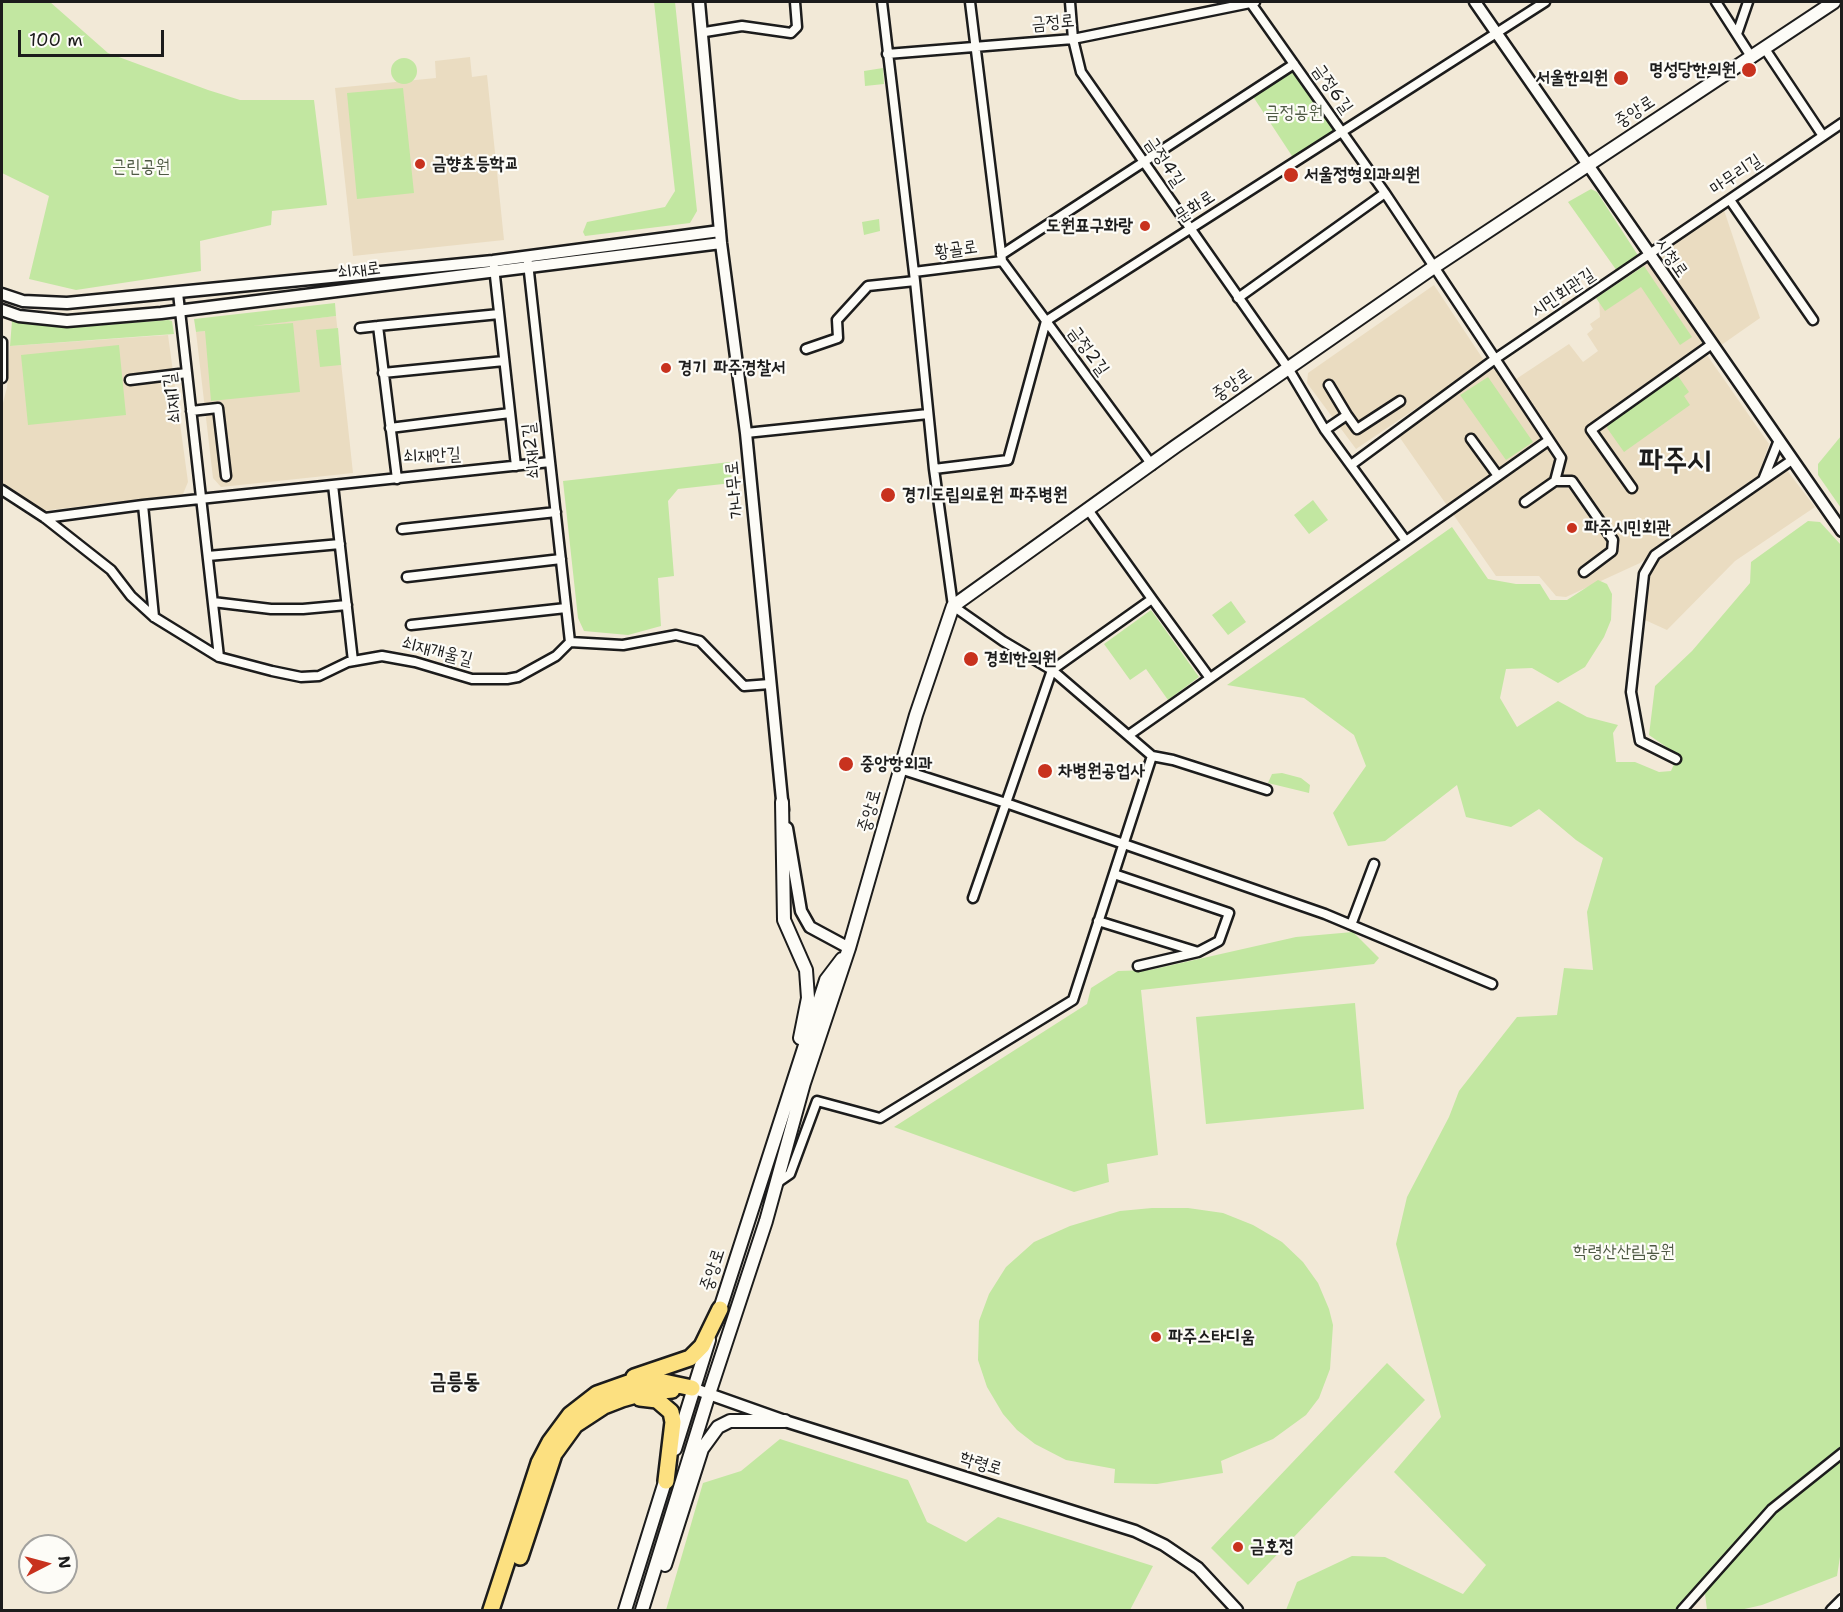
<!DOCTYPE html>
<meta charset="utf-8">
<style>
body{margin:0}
#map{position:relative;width:1843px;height:1612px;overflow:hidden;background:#f2e9d7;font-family:"Shantell Sans",sans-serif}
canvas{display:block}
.frame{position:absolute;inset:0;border:3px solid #1c1c1c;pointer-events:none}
.north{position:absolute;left:18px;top:1534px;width:60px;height:60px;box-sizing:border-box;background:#fdfcf7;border:2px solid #a3a29f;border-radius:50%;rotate:84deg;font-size:16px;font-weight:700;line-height:24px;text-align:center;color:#1c1c1c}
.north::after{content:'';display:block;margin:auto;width:21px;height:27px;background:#c8321e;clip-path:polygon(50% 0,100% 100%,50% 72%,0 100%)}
.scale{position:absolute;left:18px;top:30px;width:146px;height:27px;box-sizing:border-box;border:3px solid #1c1c1c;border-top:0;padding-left:8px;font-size:18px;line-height:21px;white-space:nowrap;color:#1c1c1c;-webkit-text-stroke:4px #fdfcf7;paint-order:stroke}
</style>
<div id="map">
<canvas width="1843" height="1612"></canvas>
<div class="frame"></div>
<div class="north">N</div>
<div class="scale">100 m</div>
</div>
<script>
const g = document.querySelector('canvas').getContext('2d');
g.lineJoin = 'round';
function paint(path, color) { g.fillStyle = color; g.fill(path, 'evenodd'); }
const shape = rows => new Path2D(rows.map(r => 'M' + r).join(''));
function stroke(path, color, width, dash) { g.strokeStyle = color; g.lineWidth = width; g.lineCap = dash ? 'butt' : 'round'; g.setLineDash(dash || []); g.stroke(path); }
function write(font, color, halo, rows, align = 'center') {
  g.font = font + ' "Shantell Sans","Poor Story",sans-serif'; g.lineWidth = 4.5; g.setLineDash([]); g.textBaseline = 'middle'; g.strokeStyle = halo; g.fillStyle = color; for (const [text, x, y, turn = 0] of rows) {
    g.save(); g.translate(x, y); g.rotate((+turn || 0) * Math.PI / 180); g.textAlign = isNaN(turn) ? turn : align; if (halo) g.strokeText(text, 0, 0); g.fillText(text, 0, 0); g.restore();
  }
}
paint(shape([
 [470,57,472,77,487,75,504,240,353,256,335,88,436,78,435,61],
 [1724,210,1760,318,1707,355,1769,444,1758,477,1640,563,1566,597,1556,596,1539,576,1496,576,1398,435,1495,367,1507,385,1569,344,1583,362,1598,351,1587,334,1593,329,1590,324,1600,317,1599,297],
 [1434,285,1485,362,1356,449,1307,383,1308,373],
 [336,316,353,473,221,487,213,478,196,332],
 [168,335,188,482,183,494,42,511,2,486,2,407,7,387,10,346],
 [1786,469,1815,507,1735,561,1667,630,1645,620,1648,580,1658,560]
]), '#eadcc1');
paint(shape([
 [2,2,50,2,108,53,208,90,240,100,314,100,327,205,272,211,271,225,200,241,201,271,76,290,29,279,49,196,2,173],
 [654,2,675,2,697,211,690,223,585,236,583,232,587,222,665,207,675,191],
 '391 71a13 13 0 1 1 26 0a13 13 0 1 1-26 0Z',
 [1293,67,1336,131,1294,159,1252,95],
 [883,68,884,84,865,86,864,71],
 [403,88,414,193,357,199,347,93],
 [1591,189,1597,192,1639,257,1617,271,1568,202],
 [879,219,880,231,864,235,862,222],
 [1644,266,1692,337,1680,345,1641,287,1605,311,1596,298],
 [335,303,336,316,253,326,293,323,300,392,211,401,205,331,196,332,194,319],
 [168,320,172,321,174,334,10,346,12,321,81,327],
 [338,328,341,365,320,367,316,330],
 [119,345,126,415,28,425,21,355],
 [1676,373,1689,392,1684,396,1690,405,1624,452,1607,428,1609,421],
 [1488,377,1533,442,1506,460,1460,395],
 [1841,436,1841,508,1818,475,1818,464],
 [730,462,732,483,678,489,668,501,674,576,658,578,661,626,628,635,584,631,578,618,563,481],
 [1313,500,1328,520,1309,534,1294,515],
 [1808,521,1820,522,1841,545,1842,1544,1837,1576,1762,1605,1740,1610,1707,1610,1705,1594,1684,1610,1286,1610,1297,1582,1352,1556,1385,1557,1463,1594,1486,1565,1394,1472,1441,1417,1396,1244,1407,1197,1449,1117,1459,1091,1517,1017,1557,1015,1564,968,1593,970,1587,912,1603,858,1576,840,1539,809,1511,827,1466,817,1457,785,1385,841,1348,846,1333,813,1366,766,1354,735,1304,698,1227,685,1452,527,1488,579,1516,584,1540,584,1550,600,1567,600,1598,580,1607,584,1612,594,1611,620,1604,637,1585,667,1558,683,1532,668,1506,669,1500,698,1517,727,1558,701,1587,717,1618,725,1613,733,1616,762,1635,762,1659,772,1671,771,1678,755,1649,735,1655,686,1692,651,1750,583,1751,562],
 [1231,601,1246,622,1228,635,1212,615],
 [1151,610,1199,677,1168,700,1146,669,1130,680,1104,644],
 [1282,773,1301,778,1310,785,1309,793,1268,783,1272,774],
 [1353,932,1379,958,1374,964,1141,990,1158,1155,1107,1164,1109,1182,1074,1192,894,1127,1087,1004,1091,988,1118,971,1150,970,1296,937],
 [1355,1003,1364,1109,1206,1124,1196,1017],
 [1152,1208,1188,1208,1223,1213,1253,1225,1282,1242,1303,1262,1318,1283,1329,1309,1333,1325,1330,1369,1319,1398,1306,1415,1273,1439,1221,1461,1223,1473,1157,1484,1114,1483,1115,1469,1066,1460,1035,1444,1017,1430,1003,1414,987,1387,978,1360,979,1321,989,1294,1006,1267,1034,1242,1070,1226,1120,1211],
 [1387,1363,1425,1400,1248,1585,1211,1548],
 [780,1439,908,1480,927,1522,966,1542,998,1517,1153,1566,1130,1610,666,1610,703,1483,741,1471]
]), '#c2e7a1');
const minor = shape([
 [882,2,915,281,934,469,953,606,1003,641,1052,670,1152,756,1173,760,1267,790],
 [970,2,1002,261,1152,465],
 [1070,2,1073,39,1081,72,1288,368,1325,430,1406,541,1129,735],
 [1250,2,1385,193,1561,458,1555,481,1525,502],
 [1716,2,1752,58],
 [705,32,742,26,791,33,797,27,795,2],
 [1737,34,1748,2],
 [1765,49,1823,136],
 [887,54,1073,39,1255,2],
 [1730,200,1813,320],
 [1001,255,1294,64],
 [528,263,570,642],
 [494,267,516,466],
 [914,272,1002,261],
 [178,293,219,657],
 [1238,298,1385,193],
 [360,328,378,326],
 [2,342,2,378],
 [806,349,838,338,837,320,868,286,915,281],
 [383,373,504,361],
 [130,380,187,373],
 [191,411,218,408,226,476],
 [1347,415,1357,429,1400,401],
 [390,428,510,413],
 [1325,430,1347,415,1329,385],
 [746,433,928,414],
 [1471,439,1498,476],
 [1779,440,1763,480,1792,460],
 [1351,465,1495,359,1842,123],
 [934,469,1008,460,1046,321,1545,2],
 [397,479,378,326,499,314],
 [1555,481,1572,481,1613,540,1612,551,1584,572],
 [333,485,353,661],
 [1632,488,1591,430,1712,344],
 [2,490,45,518,111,570,131,596,154,617,219,657,272,671,301,677,319,676,348,662,382,656,415,662,472,679,507,679,518,677,556,656,570,642,623,645,676,635,700,641,744,686,770,684],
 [143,505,154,617],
 [1089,511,1152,599,1052,670,1006,803,1325,914,1492,984],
 [45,518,143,505,550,462],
 [402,529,556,512],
 [1406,541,1549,440],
 [208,556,340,544],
 [407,577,561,559],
 [1152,599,1209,677],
 [213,602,271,609,303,609,347,605],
 [411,625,566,608],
 [1676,759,1640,741,1631,692,1644,574,1655,555,1763,480],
 [900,769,1006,803,973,898],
 [1114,874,1229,913,1219,941,1198,952,1138,966],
 [1098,921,1198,952],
 [1351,925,1374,864],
 [777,1183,790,1174,817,1101,880,1118,1073,1000,1152,756],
 [1682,1610,1772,1509,1842,1453],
 [1831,1610,1842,1599]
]);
const tertiary = shape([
 [699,2,721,243,746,433,783,810],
 [1475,2,1842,531],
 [2,294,23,301,67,303,493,261,720,231],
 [2,310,19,316,67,321,161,313,721,243],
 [787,828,801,911,810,927,849,948],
 [692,1388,785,1421,1135,1531,1164,1545,1198,1568,1237,1610]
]);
const secondary = shape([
 [782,802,784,920,806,970,808,998,800,1038],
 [718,1315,826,980,842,959],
 [675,1449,709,1340],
 [665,1565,702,1449,718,1427,730,1421,785,1421],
 [625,1610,668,1472],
 [642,1610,709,1394,766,1221,804,1083,849,948,916,715,953,606,1176,446,1434,267,1834,2]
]);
const motorway = shape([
 [634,1377,690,1358,702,1346,720,1309],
 [640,1398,657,1400,671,1412,673,1422,666,1481],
 [520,1557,554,1454,575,1425,604,1406,622,1399,643,1393,672,1390],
 [491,1610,539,1463,550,1442,570,1415,597,1394,628,1383,664,1382,692,1388]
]);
stroke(minor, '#1c1c1c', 13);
stroke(tertiary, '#1c1c1c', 15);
stroke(secondary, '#1c1c1c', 16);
stroke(motorway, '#1c1c1c', 20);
stroke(minor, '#fdfcf7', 8);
stroke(tertiary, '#fdfcf7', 10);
stroke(secondary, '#fdfcf7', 12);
stroke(motorway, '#fce080', 15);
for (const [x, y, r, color] of [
 [1749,70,8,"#c8321e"],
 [1621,78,8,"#c8321e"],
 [420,164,6,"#c8321e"],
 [1291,175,8,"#c8321e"],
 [1145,226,6,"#c8321e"],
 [666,368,6,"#c8321e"],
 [888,495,8,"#c8321e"],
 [1572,528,6,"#c8321e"],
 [971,659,8,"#c8321e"],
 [846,764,8,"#c8321e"],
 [1045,771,8,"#c8321e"],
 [1156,1337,6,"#c8321e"],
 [1238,1547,6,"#c8321e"]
]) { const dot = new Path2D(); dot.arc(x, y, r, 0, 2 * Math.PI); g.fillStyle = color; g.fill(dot); stroke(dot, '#fdfcf7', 2); }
write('18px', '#1c1c1c', '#fdfcf7', [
 ["금정로",1053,23,-5],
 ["금정6길",1332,89,55],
 ["중앙로",1635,112,-33],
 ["금정4길",1164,162,56],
 ["마무리길",1736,175,-34],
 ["문화로",1195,207,-33],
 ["황골로",956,250,-8],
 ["시청로",1671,258,55],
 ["쇠재로",359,271,-7],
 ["시민회관길",1563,293,-34],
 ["금정2길",1088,351,54],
 ["중앙로",1232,385,-35],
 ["쇠재1길",173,398,-97],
 ["쇠재2길",532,451,-96],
 ["쇠재안길",432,456,-3],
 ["가나무로",735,490,-96],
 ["쇠재개울길",437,652,14],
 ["중앙로",870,811,-74],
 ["중앙로",713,1270,-72],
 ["학령로",981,1464,17]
]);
write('bold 18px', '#1c1c1c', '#fdfcf7', [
 ["명성당한의원",1736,70,"right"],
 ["서울한의원",1608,78,"right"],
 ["금향초등학교",432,164],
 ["서울정형외과의원",1304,175],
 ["도원표구화랑",1133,226,"right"],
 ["경기 파주경찰서",678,368],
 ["경기도립의료원 파주병원",902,495],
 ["파주시민회관",1584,528],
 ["경희한의원",984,659],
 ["중앙항외과",860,764],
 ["차병원공업사",1058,771],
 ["파주스타디움",1168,1337],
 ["금호정",1250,1547]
], 'left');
write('18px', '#4e5944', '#fdfcf7', [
 ["금정공원",1294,113],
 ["근린공원",141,167],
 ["학령산산림공원",1624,1252]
]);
write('bold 21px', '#1c1c1c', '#fdfcf7', [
 ["금릉동",455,1383]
]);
write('bold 30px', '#1c1c1c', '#fdfcf7', [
 ["파주시",1675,462]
]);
</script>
